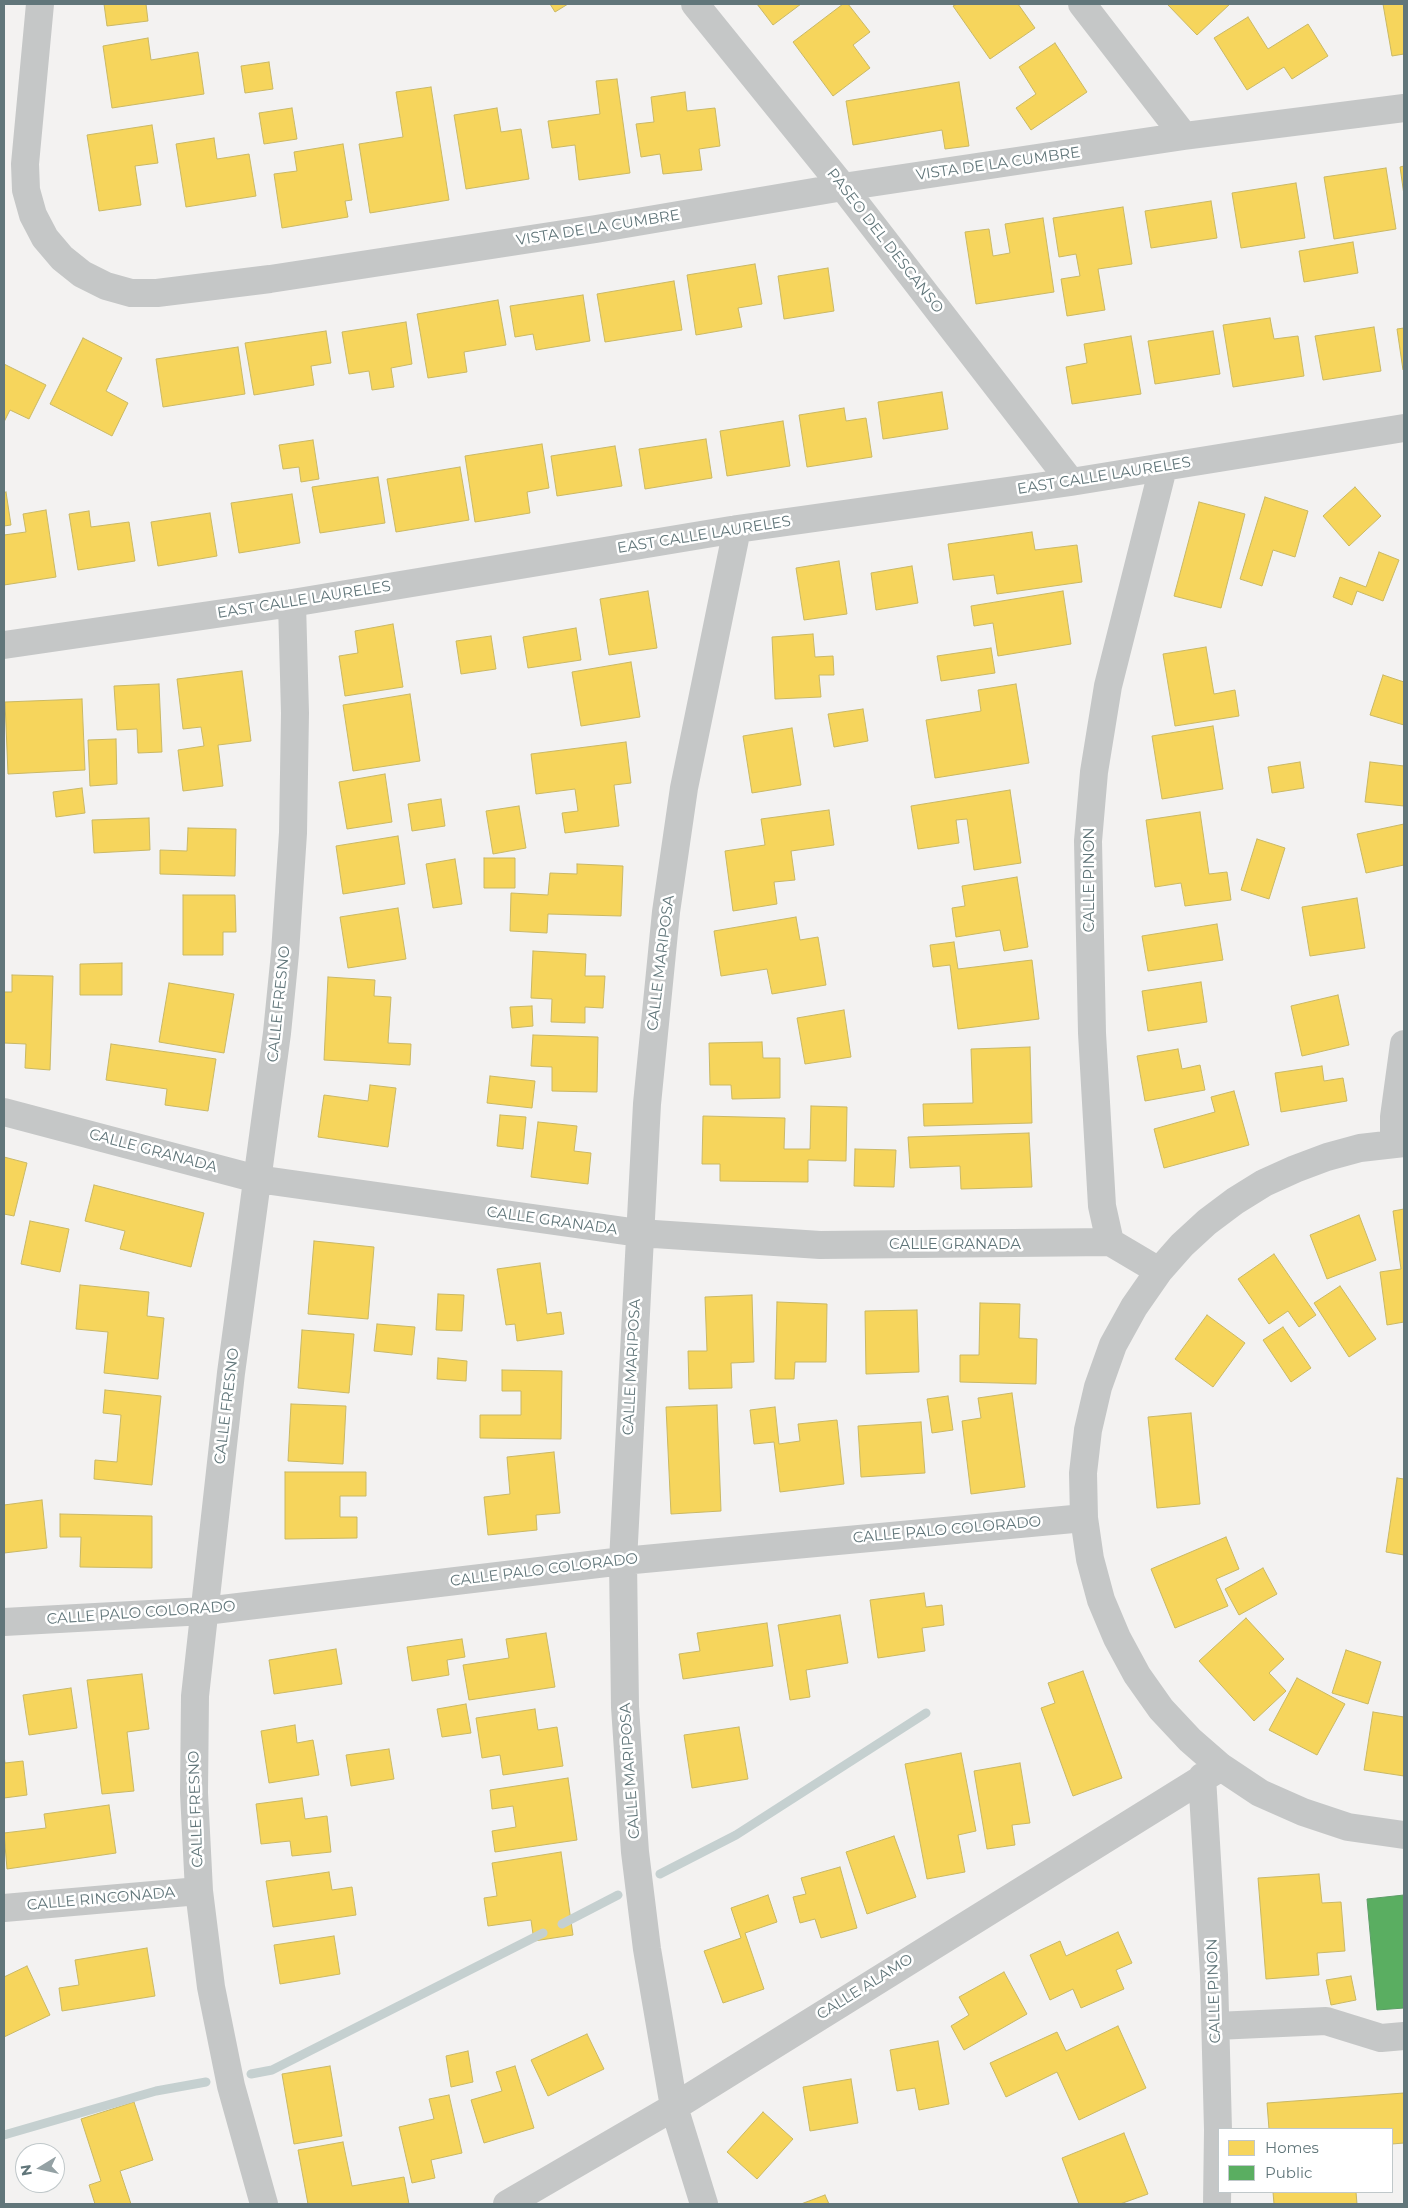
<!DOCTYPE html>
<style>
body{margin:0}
#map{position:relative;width:1408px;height:2208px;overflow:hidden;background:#f3f2f1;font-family:Montserrat,sans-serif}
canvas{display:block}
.frame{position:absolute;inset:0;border:5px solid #61767a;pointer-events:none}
.legend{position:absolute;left:1218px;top:2128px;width:175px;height:65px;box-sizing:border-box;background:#fff;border:1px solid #c0c8ca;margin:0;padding:6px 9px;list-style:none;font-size:15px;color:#61767a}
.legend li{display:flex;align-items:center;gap:10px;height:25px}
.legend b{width:25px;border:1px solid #c0c8ca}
.north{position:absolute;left:15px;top:2143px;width:50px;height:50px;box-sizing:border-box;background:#fff;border:1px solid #c0c8ca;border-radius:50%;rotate:261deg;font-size:14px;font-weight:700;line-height:20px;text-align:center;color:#61767a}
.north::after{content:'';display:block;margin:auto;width:18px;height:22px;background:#94a1a4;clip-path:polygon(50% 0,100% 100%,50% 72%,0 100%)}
</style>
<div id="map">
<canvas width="1408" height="2208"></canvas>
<div class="frame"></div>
<ul class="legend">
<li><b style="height:14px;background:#f6d55c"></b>Homes</li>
<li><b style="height:14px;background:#5aae61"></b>Public</li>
</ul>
<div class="north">N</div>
</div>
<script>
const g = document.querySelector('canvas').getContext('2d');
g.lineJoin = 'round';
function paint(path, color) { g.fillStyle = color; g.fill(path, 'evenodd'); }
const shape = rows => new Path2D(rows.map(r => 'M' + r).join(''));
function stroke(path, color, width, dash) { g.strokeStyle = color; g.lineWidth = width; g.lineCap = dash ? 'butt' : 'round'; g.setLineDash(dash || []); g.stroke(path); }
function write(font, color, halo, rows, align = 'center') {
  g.font = font + ' Montserrat,sans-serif'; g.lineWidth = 5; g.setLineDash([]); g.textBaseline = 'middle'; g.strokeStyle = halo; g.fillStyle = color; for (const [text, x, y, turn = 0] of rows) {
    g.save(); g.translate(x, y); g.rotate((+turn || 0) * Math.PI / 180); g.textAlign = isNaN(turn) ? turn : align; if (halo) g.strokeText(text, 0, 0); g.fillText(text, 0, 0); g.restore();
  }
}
const homes = shape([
 [104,4,146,4,148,21,107,26,104,4],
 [550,4,568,4,555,12,550,4],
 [757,4,801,4,773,25,757,4],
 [843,4,848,4,870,32,853,45,870,68,833,96,793,42,843,4],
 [957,4,1018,4,1035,28,990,59,953,6,957,4],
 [1167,4,1230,4,1197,35,1167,4],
 [1383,4,1404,4,1404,54,1392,56,1383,4],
 [1248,17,1268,49,1308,24,1328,56,1292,79,1284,67,1247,90,1214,38,1248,17],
 [148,38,151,60,198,52,204,94,112,108,103,46,148,38],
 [1055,43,1087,92,1031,130,1016,108,1036,94,1019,67,1055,43],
 [269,62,273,89,245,93,241,66,269,62],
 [617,79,630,173,579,180,575,145,552,148,548,121,600,114,596,81,617,79],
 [959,82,969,146,945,149,942,130,853,145,846,101,959,82],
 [431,87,449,200,370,213,359,144,403,137,396,92,431,87],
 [685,92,687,111,715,108,720,146,699,149,702,170,663,174,660,154,641,157,636,124,654,122,651,97,685,92],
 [292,108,297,139,264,144,259,113,292,108],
 [497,108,501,132,521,129,529,179,466,189,454,115,497,108],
 [152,125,158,163,135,166,141,205,99,211,87,135,152,125],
 [214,138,217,159,249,154,256,196,186,207,176,144,214,138],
 [343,144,352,200,345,201,348,217,282,228,274,174,297,171,294,152,343,144],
 [1404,166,1404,195,1400,167,1404,166],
 [1386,168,1396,229,1334,239,1324,177,1386,168],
 [1296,183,1305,238,1241,248,1232,193,1296,183],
 [1211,201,1217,238,1151,248,1145,211,1211,201],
 [1123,207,1132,264,1098,269,1105,310,1067,316,1061,279,1080,276,1076,254,1059,257,1053,218,1123,207],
 [1043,218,1054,292,976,304,965,232,989,229,993,256,1010,253,1005,224,1043,218],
 [1353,242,1358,273,1304,282,1299,251,1353,242],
 [755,264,762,304,738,308,742,327,696,335,687,275,755,264],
 [828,268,834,311,784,319,778,276,828,268],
 [674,281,682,330,605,342,597,294,674,281],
 [583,295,590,341,536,350,533,334,515,337,510,306,583,295],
 [498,300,506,345,464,352,467,372,428,378,417,314,498,300],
 [1270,318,1274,339,1298,336,1304,376,1233,387,1223,325,1270,318],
 [406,322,412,364,391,368,394,387,372,390,369,371,349,374,342,332,406,322],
 [1374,327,1381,371,1323,380,1315,336,1374,327],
 [1404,328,1404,370,1403,370,1397,329,1404,328],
 [326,331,331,363,311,366,314,385,254,395,245,343,326,331],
 [1213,331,1220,374,1155,384,1148,341,1213,331],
 [1131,336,1141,394,1072,404,1066,367,1087,363,1084,344,1131,336],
 [83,338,122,358,106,391,128,403,112,436,50,404,83,338],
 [238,347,245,394,163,407,156,359,238,347],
 [4,364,46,385,29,419,10,410,4,422,4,364],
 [942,392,948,429,883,439,878,402,942,392],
 [844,408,846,421,866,418,872,457,807,467,799,415,844,408],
 [783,421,790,466,727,476,720,431,783,421],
 [706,439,712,478,645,489,639,449,706,439],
 [313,440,319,479,301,482,299,467,283,469,279,445,313,440],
 [542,444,549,488,527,492,530,513,475,522,465,456,542,444],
 [615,446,622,486,557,496,551,456,615,446],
 [460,467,469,520,396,532,387,479,460,467],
 [378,477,385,523,320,533,312,487,378,477],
 [1355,487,1381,516,1349,546,1323,516,1355,487],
 [6,492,11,525,4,526,4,493,6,492],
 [292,494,300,543,239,553,231,503,292,494],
 [1265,497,1308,511,1295,557,1273,550,1262,586,1240,579,1265,497],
 [1199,502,1245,514,1221,608,1174,596,1199,502],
 [46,510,56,577,4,585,4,535,26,532,23,514,46,510],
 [89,511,91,527,129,522,135,561,78,570,69,514,89,511],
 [210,513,217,556,158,566,151,522,210,513],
 [1032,532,1035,550,1077,545,1082,582,997,594,994,575,953,580,948,544,1032,532],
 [1379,552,1399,560,1383,601,1357,591,1352,605,1333,597,1340,577,1366,587,1379,552],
 [839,561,847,614,804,620,796,568,839,561],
 [912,566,918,603,876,610,871,573,912,566],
 [648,591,657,648,609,655,600,599,648,591],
 [1063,591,1071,644,998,656,993,623,974,626,971,606,1063,591],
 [393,624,403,687,345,696,339,656,358,653,355,631,393,624],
 [576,628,581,660,528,668,523,637,576,628],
 [813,634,815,657,833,656,834,675,819,675,821,697,775,699,772,637,813,634],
 [491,636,496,669,461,674,456,641,491,636],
 [1206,647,1214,694,1235,690,1239,716,1175,726,1163,654,1206,647],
 [991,648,995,673,941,681,937,656,991,648],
 [631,662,640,717,581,726,572,672,631,662],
 [242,671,251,741,218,745,223,786,183,791,178,750,204,746,201,727,183,729,177,679,242,671],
 [1383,675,1404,682,1404,725,1370,715,1383,675],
 [159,684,162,752,138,753,137,729,117,730,114,686,159,684],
 [1016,684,1029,763,935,778,926,720,981,711,978,690,1016,684],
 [410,694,420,761,353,771,343,705,410,694],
 [82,699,85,770,8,774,5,702,82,699],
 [863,709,868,741,834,747,828,714,863,709],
 [1213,726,1223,789,1162,799,1152,736,1213,726],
 [792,728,801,785,752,793,743,736,792,728],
 [116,739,117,784,90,786,88,740,116,739],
 [626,742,631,783,614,785,619,826,565,833,562,813,578,811,575,789,536,794,531,754,626,742],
 [1300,762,1304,788,1272,793,1268,767,1300,762],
 [1370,762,1404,766,1404,806,1365,802,1370,762],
 [385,774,392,822,347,829,339,782,385,774],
 [82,788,85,813,56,817,53,792,82,788],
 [1010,790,1021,863,974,870,967,819,956,820,959,843,918,849,911,806,1010,790],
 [441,799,445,826,412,831,408,804,441,799],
 [519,806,526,848,493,854,486,811,519,806],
 [829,810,834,845,791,851,795,880,774,882,777,904,733,911,725,851,765,845,761,819,829,810],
 [1200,812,1209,874,1227,872,1231,900,1185,906,1181,883,1155,887,1146,820,1200,812],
 [149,818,150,850,94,853,92,820,149,818],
 [1404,824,1404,865,1366,873,1357,834,1404,824],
 [188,828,236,829,235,876,160,874,160,850,187,851,188,828],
 [398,836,405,884,343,894,336,846,398,836],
 [1257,839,1285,848,1269,899,1241,890,1257,839],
 [484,858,515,858,515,888,484,888,484,858],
 [455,859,462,904,433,908,426,864,455,859],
 [577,864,623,866,621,916,548,914,547,933,510,931,511,893,548,895,550,873,577,874,577,864],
 [1017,877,1028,947,1004,951,1000,930,956,937,952,908,965,906,962,886,1017,877],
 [183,895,235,895,236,932,223,932,223,955,183,955,183,895],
 [1357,898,1365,948,1310,956,1302,907,1357,898],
 [398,908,406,959,348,968,340,917,398,908],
 [796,917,800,940,818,937,826,985,772,994,767,969,721,976,714,931,796,917],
 [1217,924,1223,960,1148,971,1142,936,1217,924],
 [954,942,958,969,1032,960,1039,1019,958,1029,950,965,933,967,930,945,954,942],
 [533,951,586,954,585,976,605,976,603,1008,585,1007,585,1023,551,1022,552,999,531,998,533,951],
 [122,963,122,995,80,995,80,964,122,963],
 [12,975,53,976,50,1070,25,1068,26,1044,4,1043,4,992,12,992,12,975],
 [328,977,375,980,374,996,391,997,388,1043,411,1044,410,1065,324,1060,328,977],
 [1201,982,1207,1022,1148,1031,1142,991,1201,982],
 [169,983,234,994,224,1053,159,1042,169,983],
 [1338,995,1349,1045,1302,1056,1291,1006,1338,995],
 [532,1006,533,1026,512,1028,510,1007,532,1006],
 [844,1010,851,1057,805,1064,797,1018,844,1010],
 [533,1035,598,1037,597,1092,552,1091,552,1067,531,1066,533,1035],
 [762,1042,763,1058,780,1058,780,1098,732,1099,731,1085,710,1085,709,1043,762,1042],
 [111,1044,216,1059,208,1111,165,1105,167,1089,106,1080,111,1044],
 [1030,1047,1032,1123,924,1126,923,1104,973,1103,971,1049,1030,1047],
 [1178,1049,1182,1069,1200,1065,1205,1090,1145,1101,1137,1056,1178,1049],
 [1322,1066,1324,1081,1343,1078,1347,1101,1281,1112,1275,1073,1322,1066],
 [490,1076,535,1081,532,1108,487,1103,490,1076],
 [370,1085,396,1088,388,1147,318,1137,324,1095,368,1101,370,1085],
 [1234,1091,1249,1145,1164,1168,1154,1129,1215,1112,1211,1097,1234,1091],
 [811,1106,847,1107,846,1161,808,1160,808,1182,720,1181,720,1164,702,1164,703,1116,785,1118,784,1149,810,1149,811,1106],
 [500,1115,526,1117,523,1149,497,1146,500,1115],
 [538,1122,577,1126,574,1151,591,1153,588,1184,531,1177,538,1122],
 [1029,1133,1032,1187,961,1189,960,1166,910,1168,908,1137,1029,1133],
 [855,1149,896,1150,894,1187,854,1186,855,1149],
 [4,1157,27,1163,14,1216,4,1214,4,1157],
 [94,1185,204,1213,191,1267,120,1249,125,1231,85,1221,94,1185],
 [1404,1209,1404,1322,1387,1325,1380,1272,1401,1269,1393,1211,1404,1209],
 [1359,1215,1376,1260,1327,1279,1310,1235,1359,1215],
 [30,1221,69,1229,60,1272,21,1264,30,1221],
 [314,1241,374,1247,368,1319,308,1314,314,1241],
 [1274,1254,1316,1315,1299,1327,1288,1311,1269,1324,1238,1279,1274,1254],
 [540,1263,547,1314,561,1312,564,1334,517,1341,515,1324,506,1325,497,1269,540,1263],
 [80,1285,149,1292,147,1316,164,1318,158,1379,104,1373,108,1332,76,1329,80,1285],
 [1340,1286,1376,1339,1349,1357,1314,1303,1340,1286],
 [438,1294,464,1295,462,1331,436,1330,438,1294],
 [752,1295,754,1362,731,1363,732,1388,689,1389,688,1351,707,1351,705,1297,752,1295],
 [777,1302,827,1304,826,1362,795,1362,794,1379,775,1379,777,1302],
 [980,1303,1020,1304,1019,1338,1037,1339,1036,1384,960,1382,960,1355,979,1355,980,1303],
 [917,1310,919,1372,866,1374,865,1311,917,1310],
 [1207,1315,1245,1343,1213,1387,1175,1359,1207,1315],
 [377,1324,415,1327,412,1355,374,1351,377,1324],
 [1283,1327,1311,1368,1291,1382,1263,1340,1283,1327],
 [302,1330,354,1334,349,1393,298,1388,302,1330],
 [438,1358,467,1361,466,1381,437,1379,438,1358],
 [502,1370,562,1371,561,1439,480,1438,480,1415,521,1415,521,1391,502,1391,502,1370],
 [105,1390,161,1396,152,1485,94,1479,95,1460,117,1462,121,1415,103,1413,105,1390],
 [1012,1393,1025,1487,971,1494,962,1421,981,1418,978,1398,1012,1393],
 [948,1396,953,1430,932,1433,927,1399,948,1396],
 [291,1404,346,1406,343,1464,288,1461,291,1404],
 [717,1405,721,1511,671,1514,666,1407,717,1405],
 [775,1407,779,1444,800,1441,798,1424,837,1420,844,1484,780,1492,774,1442,754,1444,750,1410,775,1407],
 [1191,1413,1200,1504,1157,1508,1148,1417,1191,1413],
 [921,1422,925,1473,861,1477,858,1426,921,1422],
 [554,1452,560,1513,536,1515,537,1530,488,1535,484,1497,510,1494,507,1457,554,1452],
 [285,1472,366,1472,366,1496,340,1496,340,1517,357,1517,357,1538,285,1539,285,1472],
 [1397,1478,1404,1479,1404,1555,1386,1552,1397,1478],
 [42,1500,47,1548,4,1553,4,1505,42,1500],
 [60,1514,152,1516,152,1568,80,1567,81,1537,60,1537,60,1514],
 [1226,1537,1239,1569,1216,1579,1228,1606,1175,1628,1151,1569,1226,1537],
 [1263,1568,1277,1594,1239,1615,1225,1589,1263,1568],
 [924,1593,926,1607,942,1605,944,1625,922,1628,925,1651,878,1658,870,1600,924,1593],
 [840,1615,848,1663,806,1670,810,1697,790,1700,778,1625,840,1615],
 [1246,1618,1284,1659,1269,1673,1286,1691,1254,1721,1199,1661,1246,1618],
 [767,1623,773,1666,683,1679,679,1654,700,1651,697,1633,767,1623],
 [546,1633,555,1687,469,1700,463,1665,509,1658,506,1639,546,1633],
 [462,1639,465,1657,447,1660,449,1675,412,1681,407,1647,462,1639],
 [336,1649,342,1684,274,1694,269,1660,336,1649],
 [1346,1650,1381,1662,1368,1704,1332,1693,1346,1650],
 [1083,1671,1122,1778,1073,1796,1041,1708,1055,1703,1048,1683,1083,1671],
 [142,1674,149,1729,127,1732,134,1791,102,1794,87,1680,142,1674],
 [1297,1678,1345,1704,1317,1755,1269,1730,1297,1678],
 [71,1688,77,1728,29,1735,23,1695,71,1688],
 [466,1704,471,1733,442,1737,437,1709,466,1704],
 [535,1709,538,1730,557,1727,563,1766,503,1775,500,1755,482,1758,476,1718,535,1709],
 [1373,1712,1404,1717,1404,1776,1364,1770,1373,1712],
 [295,1725,297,1743,313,1740,319,1775,269,1783,261,1731,295,1725],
 [739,1727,748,1779,692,1788,684,1735,739,1727],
 [389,1749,394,1779,351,1786,346,1755,389,1749],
 [961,1753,976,1831,958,1835,965,1872,927,1879,905,1764,961,1753],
 [4,1755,5,1763,23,1761,27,1795,4,1798,4,1755],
 [1020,1763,1030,1823,1012,1825,1015,1845,987,1849,974,1771,1020,1763],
 [568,1778,577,1840,495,1852,492,1831,516,1827,513,1806,492,1809,490,1790,568,1778],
 [302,1798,305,1819,327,1816,331,1852,292,1856,290,1841,261,1844,256,1804,302,1798],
 [109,1805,116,1853,7,1869,4,1833,46,1828,44,1814,109,1805],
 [894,1836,916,1897,867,1914,846,1852,894,1836],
 [561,1852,573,1935,534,1941,531,1920,488,1926,484,1898,497,1896,492,1863,561,1852],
 [840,1867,857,1928,821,1938,815,1919,800,1923,793,1897,806,1894,801,1878,840,1867],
 [329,1872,332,1890,352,1887,356,1915,273,1927,266,1881,329,1872],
 [1319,1874,1322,1903,1341,1902,1345,1951,1317,1953,1319,1975,1266,1979,1258,1878,1319,1874],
 [768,1895,777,1922,745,1933,764,1989,723,2003,704,1951,741,1938,731,1908,768,1895],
 [1118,1932,1132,1963,1116,1970,1124,1989,1081,2008,1073,1989,1050,2000,1030,1955,1060,1941,1066,1956,1118,1932],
 [334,1936,340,1974,280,1984,274,1945,334,1936],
 [147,1948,155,1996,62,2011,59,1988,79,1985,75,1960,147,1948],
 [27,1966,50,2015,4,2037,4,1977,27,1966],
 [1004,1972,1027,2014,964,2050,951,2026,969,2015,959,1997,1004,1972],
 [1351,1976,1356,2000,1331,2005,1326,1980,1351,1976],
 [1118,2026,1146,2088,1079,2120,1057,2072,1006,2097,990,2063,1057,2032,1066,2051,1118,2026],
 [587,2034,604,2069,548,2096,531,2060,587,2034],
 [938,2041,949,2104,919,2110,915,2088,897,2091,890,2050,938,2041],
 [468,2051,473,2082,451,2087,446,2056,468,2051],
 [330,2066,342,2136,294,2144,282,2074,330,2066],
 [515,2066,534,2128,484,2143,471,2100,502,2091,496,2072,515,2066],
 [851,2079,858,2123,810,2131,803,2087,851,2079],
 [1404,2093,1404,2143,1392,2144,1392,2129,1269,2129,1267,2103,1404,2093],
 [449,2095,462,2153,431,2160,435,2178,412,2183,399,2127,434,2119,429,2099,449,2095],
 [134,2102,153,2160,120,2171,131,2204,95,2204,89,2185,101,2181,81,2119,134,2102],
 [763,2112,793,2139,757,2179,727,2152,763,2112],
 [1124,2133,1148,2194,1120,2204,1079,2204,1062,2158,1124,2133],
 [343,2142,352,2186,404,2177,409,2204,308,2204,298,2150,343,2142],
 [1273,2192,1356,2192,1357,2204,1274,2204,1273,2192],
 [825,2195,829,2204,801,2204,825,2195]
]);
paint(homes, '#f6d55c');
stroke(homes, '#c9b865', 1);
const public = shape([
 [1404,1895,1404,2008,1377,2010,1367,1899,1404,1895]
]);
paint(public, '#5aae61');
stroke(public, '#5c9d68', 1);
stroke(shape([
 [660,1874,736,1835,926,1713],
 [562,1924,618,1895],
 [251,2074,272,2070,543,1933],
 [4,2135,156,2091,206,2082]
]), '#c5d0d0', 9);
stroke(shape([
 [40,4,25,164,26,190,33,215,45,238,62,258,82,274,106,286,131,293,157,293,270,279,596,229,843,187,1184,136,1404,108],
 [695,4,843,187,1071,482],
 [1082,4,1184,136],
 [4,645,292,603,737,529,1071,482,1404,428],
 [4,1112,257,1179,639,1233,820,1245,1110,1242],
 [1394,1143,1394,1117,1404,1044],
 [1404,1143,1360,1148,1327,1157,1295,1169,1264,1183,1235,1201,1207,1222,1182,1245,1159,1271,1134,1307,1113,1345,1098,1387,1088,1430,1083,1473,1084,1518,1090,1559,1101,1600,1117,1638,1137,1675,1161,1709,1190,1740,1221,1767,1260,1793,1303,1812,1348,1827,1404,1835],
 [1159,1271,1110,1242,1102,1206,1092,1033,1088,841,1094,772,1108,686,1163,468],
 [4,1622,205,1611,623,1561,1084,1518],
 [1202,1777,1214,1975,1218,2130,1217,2204],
 [4,1908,199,1891],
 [1216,2026,1326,2021,1381,2038,1404,2036],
 [264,2204,231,2086,211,1987,199,1891,194,1793,195,1696,231,1373,277,1033,285,953,293,833,295,713,292,603],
 [507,2204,674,2107,1221,1767],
 [704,2204,674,2107,647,1949,635,1852,625,1707,623,1561,647,1104,666,912,684,788,737,529]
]), '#c5c7c7', 28);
write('15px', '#61767a', '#fff', [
 ["VISTA DE LA CUMBRE",998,164,-8],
 ["VISTA DE LA CUMBRE",598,228,-9],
 ["PASEO DEL DESCANSO",885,241,52],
 ["EAST CALLE LAURELES",1104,476,-9],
 ["EAST CALLE LAURELES",704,535,-9],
 ["EAST CALLE LAURELES",304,600,-9],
 ["CALLE PINON",1090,880,-90],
 ["CALLE MARIPOSA",661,963,-83],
 ["CALLE FRESNO",279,1004,-84],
 ["CALLE GRANADA",153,1151,15],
 ["CALLE GRANADA",552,1221,8],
 ["CALLE GRANADA",955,1245],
 ["CALLE MARIPOSA",632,1367,-87],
 ["CALLE FRESNO",227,1406,-83],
 ["CALLE PALO COLORADO",947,1530,-5],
 ["CALLE PALO COLORADO",544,1570,-7],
 ["CALLE PALO COLORADO",141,1613,-4],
 ["CALLE MARIPOSA",630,1771,-94],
 ["CALLE FRESNO",196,1809,-92],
 ["CALLE RINCONADA",101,1899,-5],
 ["CALLE ALAMO",865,1987,-32],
 ["CALLE PINON",1214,1991,-92]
]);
</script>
